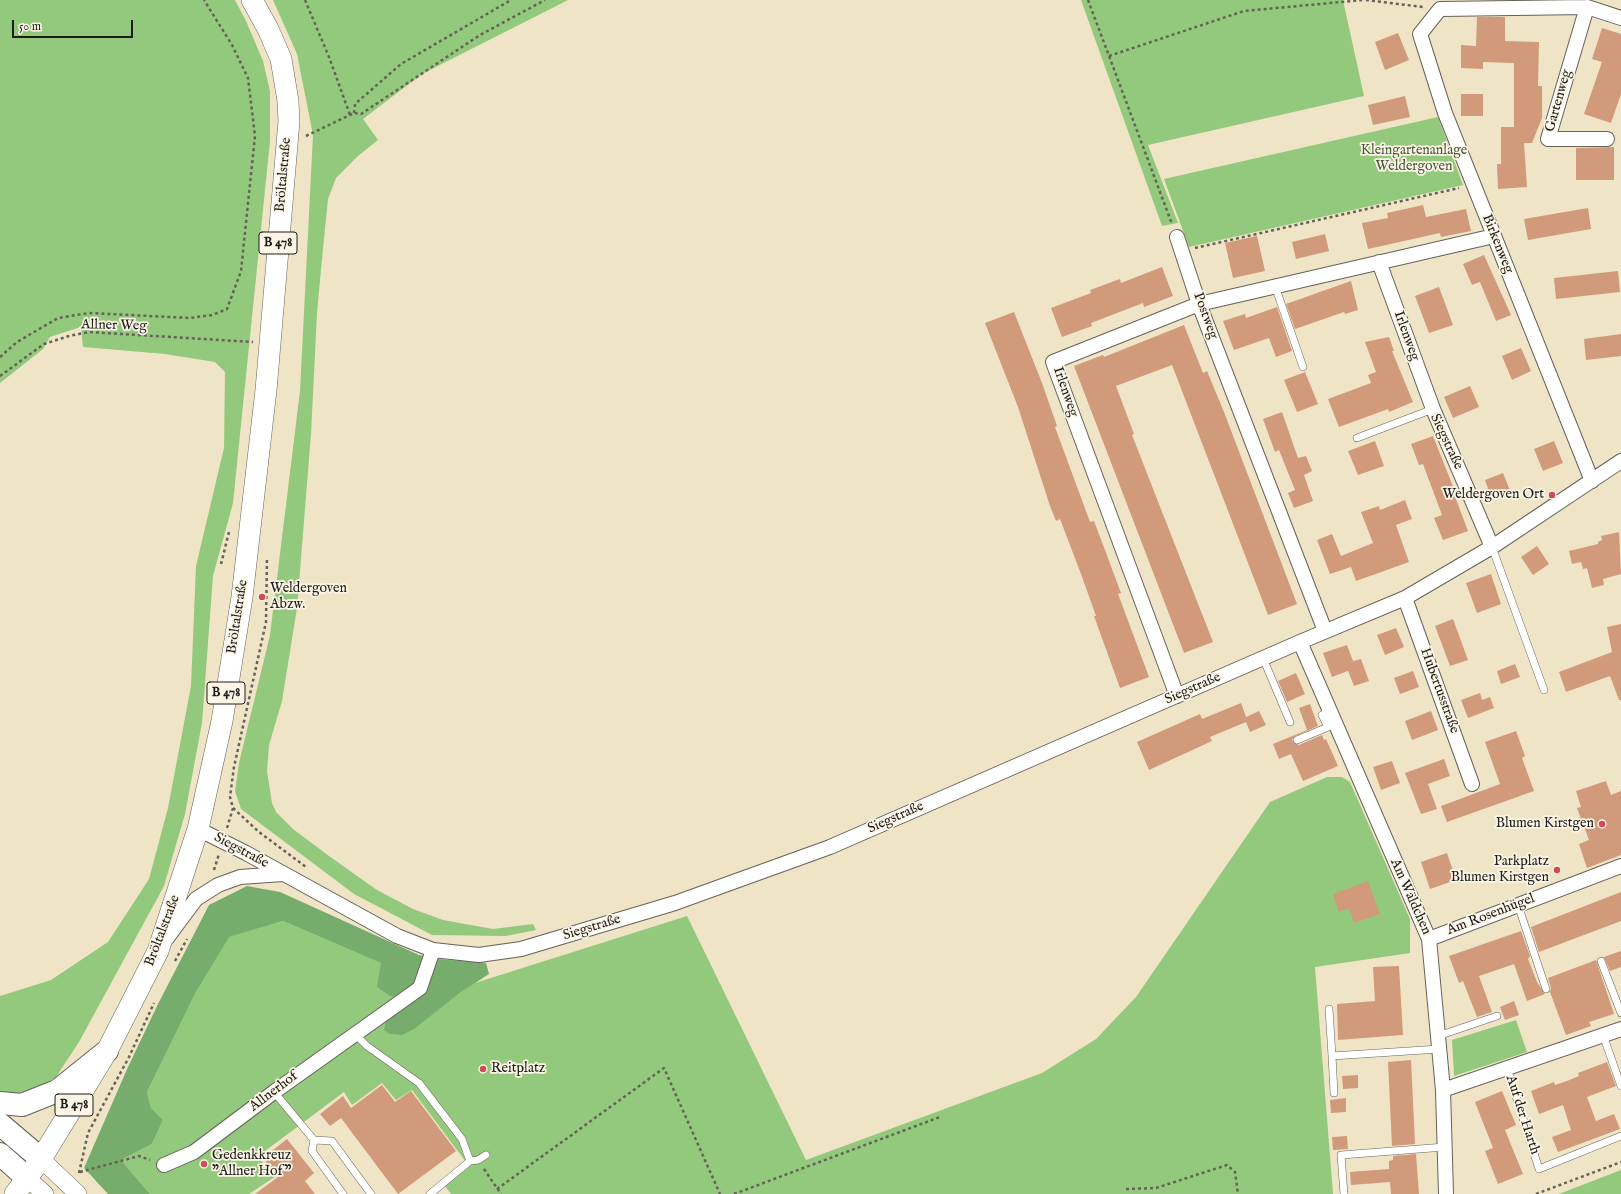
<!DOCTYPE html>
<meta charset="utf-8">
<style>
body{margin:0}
#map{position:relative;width:1621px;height:1194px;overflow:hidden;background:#f0e4c6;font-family:"IM FELL English",serif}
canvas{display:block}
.scale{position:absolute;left:12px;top:20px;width:121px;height:18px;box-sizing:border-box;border:2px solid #1c1c1c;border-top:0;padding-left:5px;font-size:12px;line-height:14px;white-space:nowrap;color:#1c1c1c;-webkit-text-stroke:3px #fcf5e5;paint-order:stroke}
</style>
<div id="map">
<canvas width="1621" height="1194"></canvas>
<div class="scale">50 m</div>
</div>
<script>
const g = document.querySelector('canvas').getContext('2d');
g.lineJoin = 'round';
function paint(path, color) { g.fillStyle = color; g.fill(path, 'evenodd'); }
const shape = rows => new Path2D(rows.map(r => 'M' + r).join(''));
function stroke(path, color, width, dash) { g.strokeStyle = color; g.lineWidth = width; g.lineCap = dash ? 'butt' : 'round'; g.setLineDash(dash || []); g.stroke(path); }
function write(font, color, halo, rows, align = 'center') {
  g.font = font + ' "IM FELL English",serif'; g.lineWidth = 3.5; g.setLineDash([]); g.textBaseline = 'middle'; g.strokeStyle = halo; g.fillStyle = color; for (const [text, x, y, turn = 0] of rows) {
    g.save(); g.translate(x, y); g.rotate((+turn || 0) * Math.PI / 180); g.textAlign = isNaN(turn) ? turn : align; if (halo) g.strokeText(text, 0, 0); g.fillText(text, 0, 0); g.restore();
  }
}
paint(shape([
 [0,0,235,0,246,21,263,61,270,91,270,141,233,503,213,576,202,723,185,814,164,886,79,1042,56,1077,31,1092,4,1094,0,1092,0,996,51,980,108,942,149,879,168,808,191,686,196,566,224,448,225,372,215,362,165,354,83,347,81,327,50,337,43,349,0,383],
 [273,0,568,0,422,74,363,119,378,140,358,156,336,178,328,199,322,259,317,313,311,434,297,608,282,701,269,745,267,771,272,803,276,812,293,829,329,856,377,890,413,909,443,920,493,929,533,924,536,930,506,936,432,935,354,894,241,809,235,791,239,763,270,635,300,391,313,135,297,54],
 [1081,0,1343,0,1364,96,1148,145,1178,223,1162,226],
 [1438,117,1463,185,1189,247,1164,179],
 [1327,777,1342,777,1350,782,1410,919,1410,953,1315,967,1333,1194,451,1194,441,1181,466,1162,412,1090,396,1100,382,1083,352,1105,344,1092,257,1157,276,1176,249,1194,150,1194,121,1160,152,1144,163,1120,151,1108,147,1092,196,992,228,937,283,921,457,995,475,983,687,916,806,1160,1042,1073,1096,1039,1136,997,1270,802],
 [1516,1020,1527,1052,1454,1076,1452,1040],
 [1621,1170,1621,1194,1559,1194]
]), '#93c97c');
paint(shape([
 [247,886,280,892,419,955,438,959,486,963,489,974,457,995,414,1029,402,1035,390,1034,384,1030,386,1020,410,999,390,996,377,987,381,963,283,921,229,937,196,992,147,1092,151,1108,163,1120,152,1144,121,1160,150,1194,108,1194,84,1168,128,1067,158,1004,209,905]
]), '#76ad6c');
paint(shape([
 [1477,17,1505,17,1505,41,1539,42,1538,86,1542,86,1542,118,1532,143,1524,143,1527,187,1498,189,1497,164,1501,164,1501,127,1514,127,1514,63,1483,62,1483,69,1461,68,1461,45,1476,46],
 [1602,28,1621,34,1621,94,1611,123,1584,114,1602,62,1592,59],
 [1398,33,1409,60,1385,70,1375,42],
 [1461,94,1483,94,1483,116,1461,116],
 [1405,96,1410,117,1373,125,1368,105],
 [1614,147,1614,180,1576,180,1576,148],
 [1423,205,1426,217,1466,209,1471,231,1441,237,1440,233,1368,249,1362,223,1388,218,1387,213],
 [1588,208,1591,229,1528,240,1524,219],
 [1325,234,1329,251,1296,259,1292,242],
 [1257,236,1265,271,1233,278,1225,243],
 [1484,255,1511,315,1496,321,1480,282,1472,285,1463,264],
 [1162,267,1173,296,1144,307,1143,303,1091,323,1092,326,1062,337,1051,308,1091,293,1090,290,1120,279,1121,283],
 [1618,271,1620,292,1556,299,1554,278],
 [1351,281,1358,310,1345,314,1344,312,1295,329,1286,304],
 [1439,287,1453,325,1429,333,1415,296],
 [1277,307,1292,351,1276,357,1269,338,1234,350,1223,321,1245,314,1246,318],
 [1014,312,1042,383,1057,426,1055,427,1090,522,1094,521,1105,550,1121,593,1118,594,1149,677,1120,688,1094,616,1096,616,1081,574,1060,519,1056,521,1050,506,1018,407,985,323],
 [1184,325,1203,373,1207,371,1224,412,1297,604,1268,615,1172,365,1116,386,1134,434,1132,435,1213,642,1184,653,1074,366,1103,355,1104,357],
 [1621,334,1621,356,1586,360,1584,339],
 [1389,337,1394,351,1392,351,1413,402,1389,412,1388,409,1339,427,1328,399,1371,383,1368,375,1376,372,1365,342],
 [1521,348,1531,371,1512,380,1502,356],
 [1305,372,1318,404,1297,412,1284,380],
 [1470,386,1479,407,1453,418,1444,397],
 [1282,412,1298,458,1306,456,1312,471,1304,475,1313,501,1294,508,1288,493,1295,490,1279,450,1275,452,1263,419],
 [1433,436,1456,494,1454,494,1468,531,1443,540,1434,518,1442,515,1423,464,1419,465,1411,444],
 [1375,441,1384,466,1358,475,1348,451],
 [1554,441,1563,463,1543,471,1534,449],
 [1503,473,1511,493,1492,500,1485,480],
 [1405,500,1412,519,1396,525,1409,562,1356,581,1351,567,1330,574,1317,540,1332,534,1341,556,1373,543,1361,512,1379,506,1380,510],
 [1619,532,1621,574,1603,579,1604,585,1592,588,1587,568,1583,569,1581,562,1572,564,1569,551,1598,544,1598,542,1602,540,1601,536],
 [1537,546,1549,564,1533,575,1521,557],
 [1491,574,1501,604,1477,613,1466,583],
 [1453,619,1468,660,1450,666,1435,626],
 [1621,624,1621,700,1619,700,1610,676,1566,692,1559,672,1612,652,1607,627],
 [1396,628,1404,647,1385,655,1377,635],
 [1347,645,1353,661,1361,659,1369,681,1354,686,1348,671,1332,677,1323,653],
 [1515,664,1520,677,1501,684,1497,671],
 [1413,671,1419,687,1400,694,1394,678],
 [1296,673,1305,694,1287,702,1278,681],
 [1480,693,1482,700,1490,697,1494,708,1468,718,1461,700],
 [1241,703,1246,717,1259,711,1266,725,1250,732,1246,722,1210,737,1212,741,1149,770,1137,742,1200,714,1202,719],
 [1310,704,1318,726,1295,736,1292,739,1293,742,1299,745,1322,735,1324,740,1326,739,1338,766,1303,781,1291,754,1279,759,1273,744,1307,730,1299,708],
 [1431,711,1438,730,1412,740,1405,721],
 [1516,731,1525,756,1522,758,1534,791,1447,822,1441,806,1500,784,1485,742],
 [1444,759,1450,776,1428,784,1437,809,1421,814,1405,773],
 [1392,761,1400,783,1381,790,1373,767],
 [1606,781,1611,795,1621,791,1621,855,1587,868,1579,844,1589,840,1577,808,1581,807,1576,791],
 [1447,853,1456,880,1430,889,1421,862],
 [1368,881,1380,914,1354,923,1349,908,1339,912,1333,894],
 [1621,892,1621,921,1539,952,1531,927],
 [1521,931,1530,956,1528,959,1537,982,1545,994,1527,1001,1514,964,1494,971,1479,976,1492,1012,1477,1017,1463,981,1459,983,1449,956],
 [1621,951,1621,967,1610,971,1604,957],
 [1596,960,1614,1014,1589,1022,1591,1026,1566,1035,1550,992,1551,988,1548,978],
 [1399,966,1403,1035,1338,1040,1337,1004,1375,1001,1373,967],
 [1514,1001,1519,1015,1505,1020,1500,1007],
 [1411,1060,1415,1144,1392,1146,1388,1062],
 [1607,1062,1616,1086,1587,1097,1596,1121,1614,1114,1620,1129,1558,1152,1552,1137,1571,1130,1563,1105,1539,1114,1531,1091,1554,1082,1555,1085,1567,1081,1579,1076,1578,1073],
 [1358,1075,1358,1088,1343,1089,1342,1076],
 [382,1085,395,1102,411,1091,456,1151,398,1194,341,1118,330,1126,320,1114,343,1096,351,1108],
 [1502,1091,1516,1125,1505,1130,1523,1174,1498,1184,1485,1151,1493,1148,1475,1102],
 [1346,1098,1346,1112,1331,1113,1330,1100],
 [1347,1136,1348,1149,1333,1150,1332,1137],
 [287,1139,314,1173,305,1181,315,1194,255,1194,278,1177,263,1158],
 [1416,1154,1419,1194,1391,1194,1390,1182,1351,1185,1350,1172,1389,1169,1389,1161,1393,1160,1393,1156]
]), '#d19a7b');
const service = shape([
 [1275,286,1303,367],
 [1357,438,1433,409],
 [1492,547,1544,690],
 [1263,658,1290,722],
 [1297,740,1328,727,1322,715,1330,712],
 [1518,905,1546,989],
 [1601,961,1621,1013],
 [1329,1009,1332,1056],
 [355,1034,367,1046,419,1083,462,1139,470,1161,430,1194],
 [1603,1035,1621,1086],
 [1438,1036,1497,1016],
 [1507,1068,1539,1169,1621,1136],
 [274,1092,314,1140,332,1141,371,1194],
 [1334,1093,1332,1056,1439,1049],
 [314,1140,312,1151,343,1194],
 [470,1161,478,1160,486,1155],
 [1344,1194,1341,1155,1445,1147]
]);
const minor = shape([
 [1587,7,1548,139,1607,139],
 [1177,237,1199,304,1325,631],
 [1379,262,1433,409,1492,547],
 [1592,481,1445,113,1420,34,1440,9,1587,7,1621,18],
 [1405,598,1472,784],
 [1300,642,1429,939,1443,1090,1446,1194],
 [1177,696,1053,362,1199,304,1494,236],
 [198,829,246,853,397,936,433,950,479,955,521,949,675,903,830,847,1300,642,1405,598,1492,547,1621,461],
 [167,938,196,899,218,885,240,877,283,874],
 [1429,939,1621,866],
 [1443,1090,1621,1029],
 [164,1165,194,1152,274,1092,420,988,433,950]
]);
const tertiary = shape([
 [41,1159,78,1194],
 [27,1178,45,1194]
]);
const primary = shape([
 [15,1194,41,1159,107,1051,158,951,198,829,222,721,242,597,266,390,289,121,288,101,281,59,268,29,252,0]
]);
const motorway = shape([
 [0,1103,22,1105,57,1091,107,1051],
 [0,1124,41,1159],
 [0,1154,27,1178]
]);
stroke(service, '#666258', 8);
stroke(minor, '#666258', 16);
stroke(tertiary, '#666258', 18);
stroke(primary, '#666258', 22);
stroke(motorway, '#666258', 24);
stroke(shape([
 [305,0,329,57,350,115],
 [1088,0,1172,224],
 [1366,0,1423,7],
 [1109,56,1244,11,1363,0],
 [354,113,355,104,401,64,511,0],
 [306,136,354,113,361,114,480,35,545,0],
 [1195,248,1459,188],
 [0,357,17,342,58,318,89,313,190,318,212,315,227,309,241,271,255,136,248,78,232,45,204,0],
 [0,376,44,344,69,336,89,332,253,342],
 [221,564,229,532],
 [233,808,259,832,306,867],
 [227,828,233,808,230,797,234,767,266,622,267,557],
 [214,870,219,854],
 [175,961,187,939],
 [484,1169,501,1194],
 [80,1172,139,1156,150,1160],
 [79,1173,88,1133,129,1057,154,1003],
 [497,1189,664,1068,720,1194],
 [1126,1189,1156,1188,1227,1165,1235,1172,1238,1194],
 [734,1194,940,1117],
 [1536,1194,1621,1162]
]), '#666258', 2.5, [3, 3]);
stroke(service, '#fff', 7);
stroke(minor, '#fff', 14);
stroke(tertiary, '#fff', 17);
stroke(primary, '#fff', 21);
stroke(motorway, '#fff', 22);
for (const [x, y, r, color] of [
 [1552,495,4,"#d1495b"],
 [262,597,4,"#d1495b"],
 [1602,824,4,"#d1495b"],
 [1557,870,4,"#d1495b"],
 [483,1069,4,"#d1495b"],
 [204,1164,4,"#d1495b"]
]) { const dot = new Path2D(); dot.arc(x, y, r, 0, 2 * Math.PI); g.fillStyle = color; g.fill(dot); stroke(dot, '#fcf5e5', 1.5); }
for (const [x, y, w] of [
 [278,243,38],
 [226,693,38],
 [74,1105,38]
]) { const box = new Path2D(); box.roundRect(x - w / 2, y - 11, w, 22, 3); g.fillStyle = '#fcf5e5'; g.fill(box); stroke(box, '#1c1c1c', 1); }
write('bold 13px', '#1c1c1c', null, [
 ["B 478",278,243],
 ["B 478",226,693],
 ["B 478",74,1105]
]);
write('14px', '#1c1c1c', '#fcf5e5', [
 ["Gartenweg",1559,101,-74],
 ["Bröltalstraße",284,175,-85],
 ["Birkenweg",1497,244,68],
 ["Postweg",1205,316,70],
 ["Allner Weg",114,326,1],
 ["Irlenweg",1406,336,70],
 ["Irlenweg",1065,392,71],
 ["Siegstraße",1446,442,65],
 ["Bröltalstraße",238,617,-81],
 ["Siegstraße",1193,689,-24],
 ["Hubertusstraße",1439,691,70],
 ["Siegstraße",896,818,-24],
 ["Siegstraße",241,851,28],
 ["Am Wäldchen",1410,897,66],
 ["Am Rosenhügel",1491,915,-21],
 ["Siegstraße",592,928,-17],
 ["Bröltalstraße",163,931,-69],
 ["Allnerhof",274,1092,-37],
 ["Auf der Harth",1522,1115,72]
]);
write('14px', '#46593e', '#fcf5e5', [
 ["Kleingartenanlage",1414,151],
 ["Weldergoven",1414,167]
]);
write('14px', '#1c1c1c', '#fcf5e5', [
 ["Weldergoven Ort",1544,495],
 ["Weldergoven",270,589,"left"],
 ["Abzw.",270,605,"left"],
 ["Blumen Kirstgen",1594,824],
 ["Parkplatz",1549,862],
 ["Blumen Kirstgen",1549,878],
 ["Reitplatz",491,1069,"left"],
 ["Gedenkkreuz",212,1156,"left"],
 ["\"Allner Hof\"",212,1172,"left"]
], 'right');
</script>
